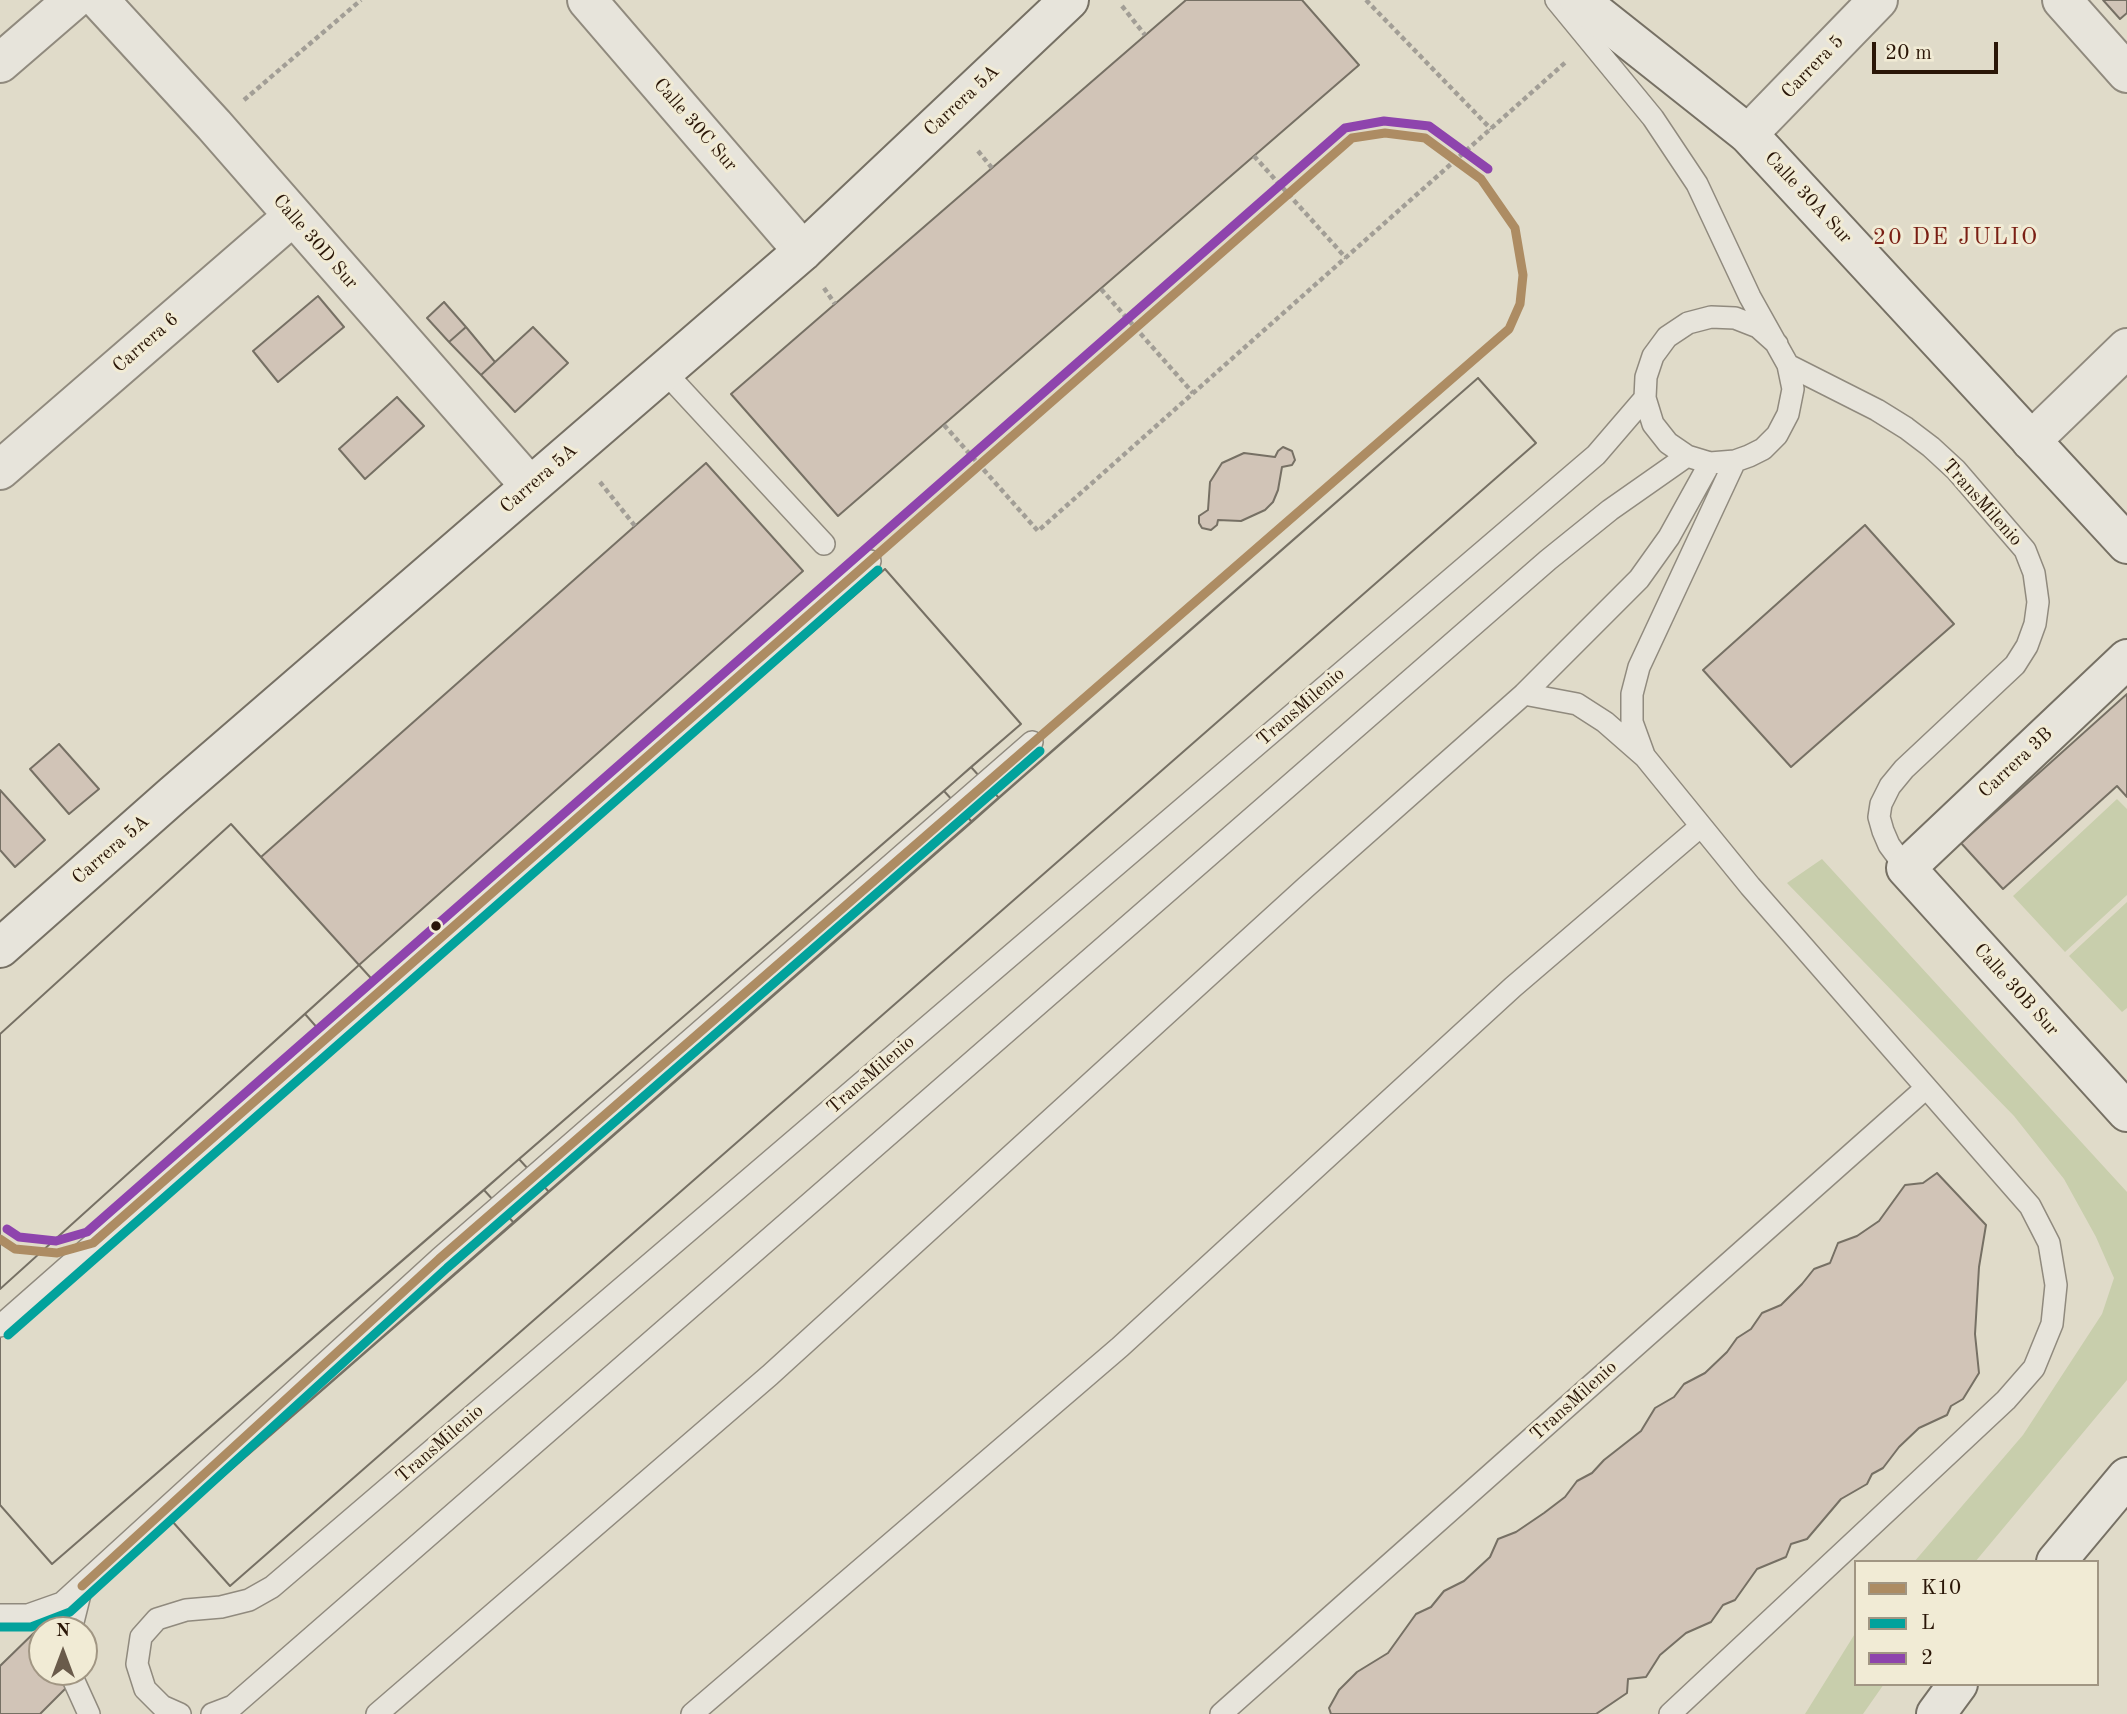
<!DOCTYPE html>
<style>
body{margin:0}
#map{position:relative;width:2127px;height:1714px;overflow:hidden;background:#e0dbc9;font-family:"Old Standard TT",serif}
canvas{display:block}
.legend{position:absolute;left:1854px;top:1560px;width:245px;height:126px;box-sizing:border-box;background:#f1ebd5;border:2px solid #a19683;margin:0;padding:9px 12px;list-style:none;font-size:21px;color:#2a1607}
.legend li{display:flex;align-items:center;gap:14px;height:35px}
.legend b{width:35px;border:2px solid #a19683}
.north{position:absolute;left:28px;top:1616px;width:70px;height:70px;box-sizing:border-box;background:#f1ebd5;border:2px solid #a19683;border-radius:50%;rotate:0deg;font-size:19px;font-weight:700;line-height:28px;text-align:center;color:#2a1607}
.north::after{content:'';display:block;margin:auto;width:24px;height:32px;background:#6a5b4b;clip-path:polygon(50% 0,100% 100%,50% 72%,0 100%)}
.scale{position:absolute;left:1872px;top:42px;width:126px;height:32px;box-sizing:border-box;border:4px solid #2a1607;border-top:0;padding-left:9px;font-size:21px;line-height:24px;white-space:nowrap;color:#2a1607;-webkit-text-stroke:5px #f1ebd5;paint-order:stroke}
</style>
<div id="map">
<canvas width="2127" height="1714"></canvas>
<ul class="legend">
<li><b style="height:9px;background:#ad8c63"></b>K10</li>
<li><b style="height:9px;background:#02a29c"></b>L</li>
<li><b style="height:9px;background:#8e44ad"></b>2</li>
</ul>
<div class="north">N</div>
<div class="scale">20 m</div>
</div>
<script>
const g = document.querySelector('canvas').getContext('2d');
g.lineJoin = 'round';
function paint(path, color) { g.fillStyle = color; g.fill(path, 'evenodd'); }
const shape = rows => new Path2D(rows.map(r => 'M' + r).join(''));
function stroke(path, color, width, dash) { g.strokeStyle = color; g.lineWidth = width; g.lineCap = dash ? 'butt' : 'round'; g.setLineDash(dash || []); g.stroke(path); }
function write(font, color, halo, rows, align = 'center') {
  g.font = font + ' "Old Standard TT",serif'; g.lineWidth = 6; g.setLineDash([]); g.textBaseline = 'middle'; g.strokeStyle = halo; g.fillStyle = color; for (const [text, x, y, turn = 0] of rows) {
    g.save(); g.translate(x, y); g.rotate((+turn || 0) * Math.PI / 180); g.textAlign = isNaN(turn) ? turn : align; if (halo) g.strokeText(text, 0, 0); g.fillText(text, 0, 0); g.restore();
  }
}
paint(shape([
 [2117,799,2127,809,2127,895,2065,952,2013,896],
 [1822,859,2127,1192,2127,1380,1975,1562,1914,1562,2023,1435,2102,1314,2114,1278,2096,1237,2064,1179,2014,1116,1787,883],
 [2127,902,2127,1008,2122,1012,2069,956],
 [1856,1632,1856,1684,1884,1684,1863,1714,1805,1714]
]), '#c8ceac');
const building = shape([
 [1186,0,1302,0,1359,65,838,516,731,394,1186,0],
 [2103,0,2127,0,2127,13,2120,19,2103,0],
 [318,296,344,327,278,382,253,351,318,296],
 [444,302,466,327,449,342,427,318,444,302],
 [466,327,495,362,481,375,449,342,466,327],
 [533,327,568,363,515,412,481,375,533,327],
 [1478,378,1536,443,230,1586,172,1521,514,1223,484,1190,52,1564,0,1505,0,1337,335,1048,305,1014,0,1289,0,1034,231,824,389,998,885,569,1021,724,971,767,999,798,1478,378],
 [944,791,972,822,549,1192,519,1159,944,791],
 [1478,378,1536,443,230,1586,172,1521,1478,378],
 [397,397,424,426,365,479,339,449,397,397],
 [1283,447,1292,451,1295,460,1292,465,1282,467,1278,490,1273,502,1265,510,1241,521,1218,520,1217,525,1211,530,1202,528,1199,523,1199,516,1208,510,1210,482,1222,463,1244,453,1275,457,1278,451,1283,447],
 [706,463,803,571,359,965,261,857,706,463],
 [1865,525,1954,624,1791,767,1703,670,1865,525],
 [885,569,1021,724,52,1564,0,1505,0,1337,885,569],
 [2127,694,2127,797,2117,786,2003,889,1961,843,2127,694],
 [59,744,99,789,69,814,30,769,59,744],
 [971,767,999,798,972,822,944,791,971,767],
 [0,790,45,840,15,867,0,850,0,790],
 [231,824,359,965,0,1289,0,1034,231,824],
 [359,965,389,998,335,1048,305,1014,359,965],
 [519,1159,549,1192,514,1223,484,1190,519,1159],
 [1937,1173,1986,1225,1979,1267,1975,1334,1979,1373,1963,1399,1951,1406,1947,1415,1919,1428,1899,1447,1883,1468,1872,1474,1867,1484,1841,1499,1807,1539,1791,1544,1786,1557,1757,1569,1735,1600,1723,1605,1711,1622,1686,1633,1660,1655,1646,1677,1628,1679,1627,1693,1596,1714,1331,1714,1329,1708,1339,1690,1357,1672,1388,1653,1416,1614,1431,1607,1444,1591,1464,1581,1490,1557,1498,1539,1516,1532,1544,1513,1565,1497,1577,1481,1592,1473,1604,1460,1641,1431,1655,1408,1674,1397,1684,1384,1705,1373,1727,1352,1737,1338,1751,1329,1762,1313,1781,1305,1802,1284,1814,1269,1830,1263,1838,1243,1857,1236,1879,1221,1905,1185,1923,1183,1937,1173],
 [41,1626,46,1630,42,1630,42,1672,82,1672,40,1714,0,1714,0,1666,41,1626]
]);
paint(building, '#d1c4b7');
stroke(building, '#767064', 2);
const lane = shape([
 [1556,0,1653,118,1697,184,1750,297,1788,365,1793,389,1788,414,1777,435,1763,449,1749,456,1735,461,1710,463,1687,456,1668,443,1653,424,1645,398,1646,377,1653,356,1667,337,1688,323,1711,317,1735,318,1758,327,1777,344],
 [1788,365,1877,410,1906,428,1931,447,1956,470,2025,550,2034,573,2038,602,2035,624,2027,646,2015,665,1904,769,1890,786,1881,804,1879,817,1883,831,1889,845,1906,868],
 [664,371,824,544],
 [1524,694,1577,704,1605,722,1645,757,1750,886,2030,1206,2049,1243,2056,1285,2052,1324,2034,1368,2006,1400,1670,1714],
 [1644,755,1632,722,1632,694,1639,667,1735,461],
 [0,1326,870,561],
 [0,1615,28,1615,62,1603,439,1259,1032,742],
 [71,1630,82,1586],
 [74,1681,89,1714],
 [180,1714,162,1706,145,1689,137,1664,141,1637,157,1619,186,1610,221,1607,249,1600,272,1587,1596,455,1645,398],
 [212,1714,233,1706,1548,560,1610,510,1687,456],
 [377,1714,770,1375,1306,887,1524,694,1639,579,1669,537,1710,463],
 [692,1714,1120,1347,1513,987,1701,826],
 [1221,1714,1926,1088]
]);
const street = shape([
 [99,0,214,125,530,486],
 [587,0,803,251],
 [2062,0,2127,73],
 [0,63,73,0],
 [1748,134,1878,0],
 [2031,441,2127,348],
 [0,470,293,216]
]);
const secondary = shape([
 [1579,0,1748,134,2127,544],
 [2127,659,1906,868,2127,1112],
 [0,948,173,795,803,251,1069,0],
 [2056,1562,2127,1477],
 [1936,1714,1958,1684]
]);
stroke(lane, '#908a7e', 24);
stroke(street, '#908a7e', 42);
stroke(secondary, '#767064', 42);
stroke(shape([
 [1366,0,1491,129],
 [1122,6,1145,35],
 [244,100,361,0],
 [978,151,992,168],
 [1254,156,1346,258],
 [824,288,835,304],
 [1101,289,1193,393],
 [944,425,1038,531,1567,61],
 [600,482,635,526]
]), '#a29e96', 4.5, [5, 3.5]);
stroke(lane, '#e7e4db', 21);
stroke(street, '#e7e4db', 38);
stroke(secondary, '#e7e4db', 38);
stroke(shape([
 [0,1239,15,1249,57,1253,93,1243,1352,138,1385,133,1425,138,1481,179,1515,228,1523,275,1520,304,1509,329,439,1259,82,1586]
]), '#ad8c63', 9);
stroke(shape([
 [8,1335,878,570],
 [0,1627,31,1627,70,1612,447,1268,1040,751]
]), '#02a29c', 9);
stroke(shape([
 [7,1229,19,1237,56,1241,87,1232,1345,128,1384,121,1429,126,1488,169]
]), '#8e44ad', 9);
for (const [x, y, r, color] of [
 [436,926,6,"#2a1607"]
]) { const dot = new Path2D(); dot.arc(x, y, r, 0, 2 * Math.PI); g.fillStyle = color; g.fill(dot); stroke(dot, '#f1ebd5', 2.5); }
write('19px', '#2a1607', '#f1ebd5', [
 ["Carrera 5",1813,67,-46],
 ["Carrera 5A",962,101,-43],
 ["Calle 30C Sur",695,125,49],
 ["Calle 30A Sur",1808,198,47],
 ["Calle 30D Sur",315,242,49],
 ["Carrera 6",146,343,-41],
 ["Carrera 5A",539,479,-41],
 ["TransMilenio",1982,503,48],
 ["TransMilenio",1301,707,-41],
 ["Carrera 3B",2016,763,-43],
 ["Carrera 5A",111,850,-41],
 ["Calle 30B Sur",2016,990,48],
 ["TransMilenio",871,1075,-41],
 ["TransMilenio",1574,1401,-42],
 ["TransMilenio",440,1444,-41]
]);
g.letterSpacing = '2px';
write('23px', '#7a1f14', '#f1ebd5', [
 ["20 DE JULIO",1956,238]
]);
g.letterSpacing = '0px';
</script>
